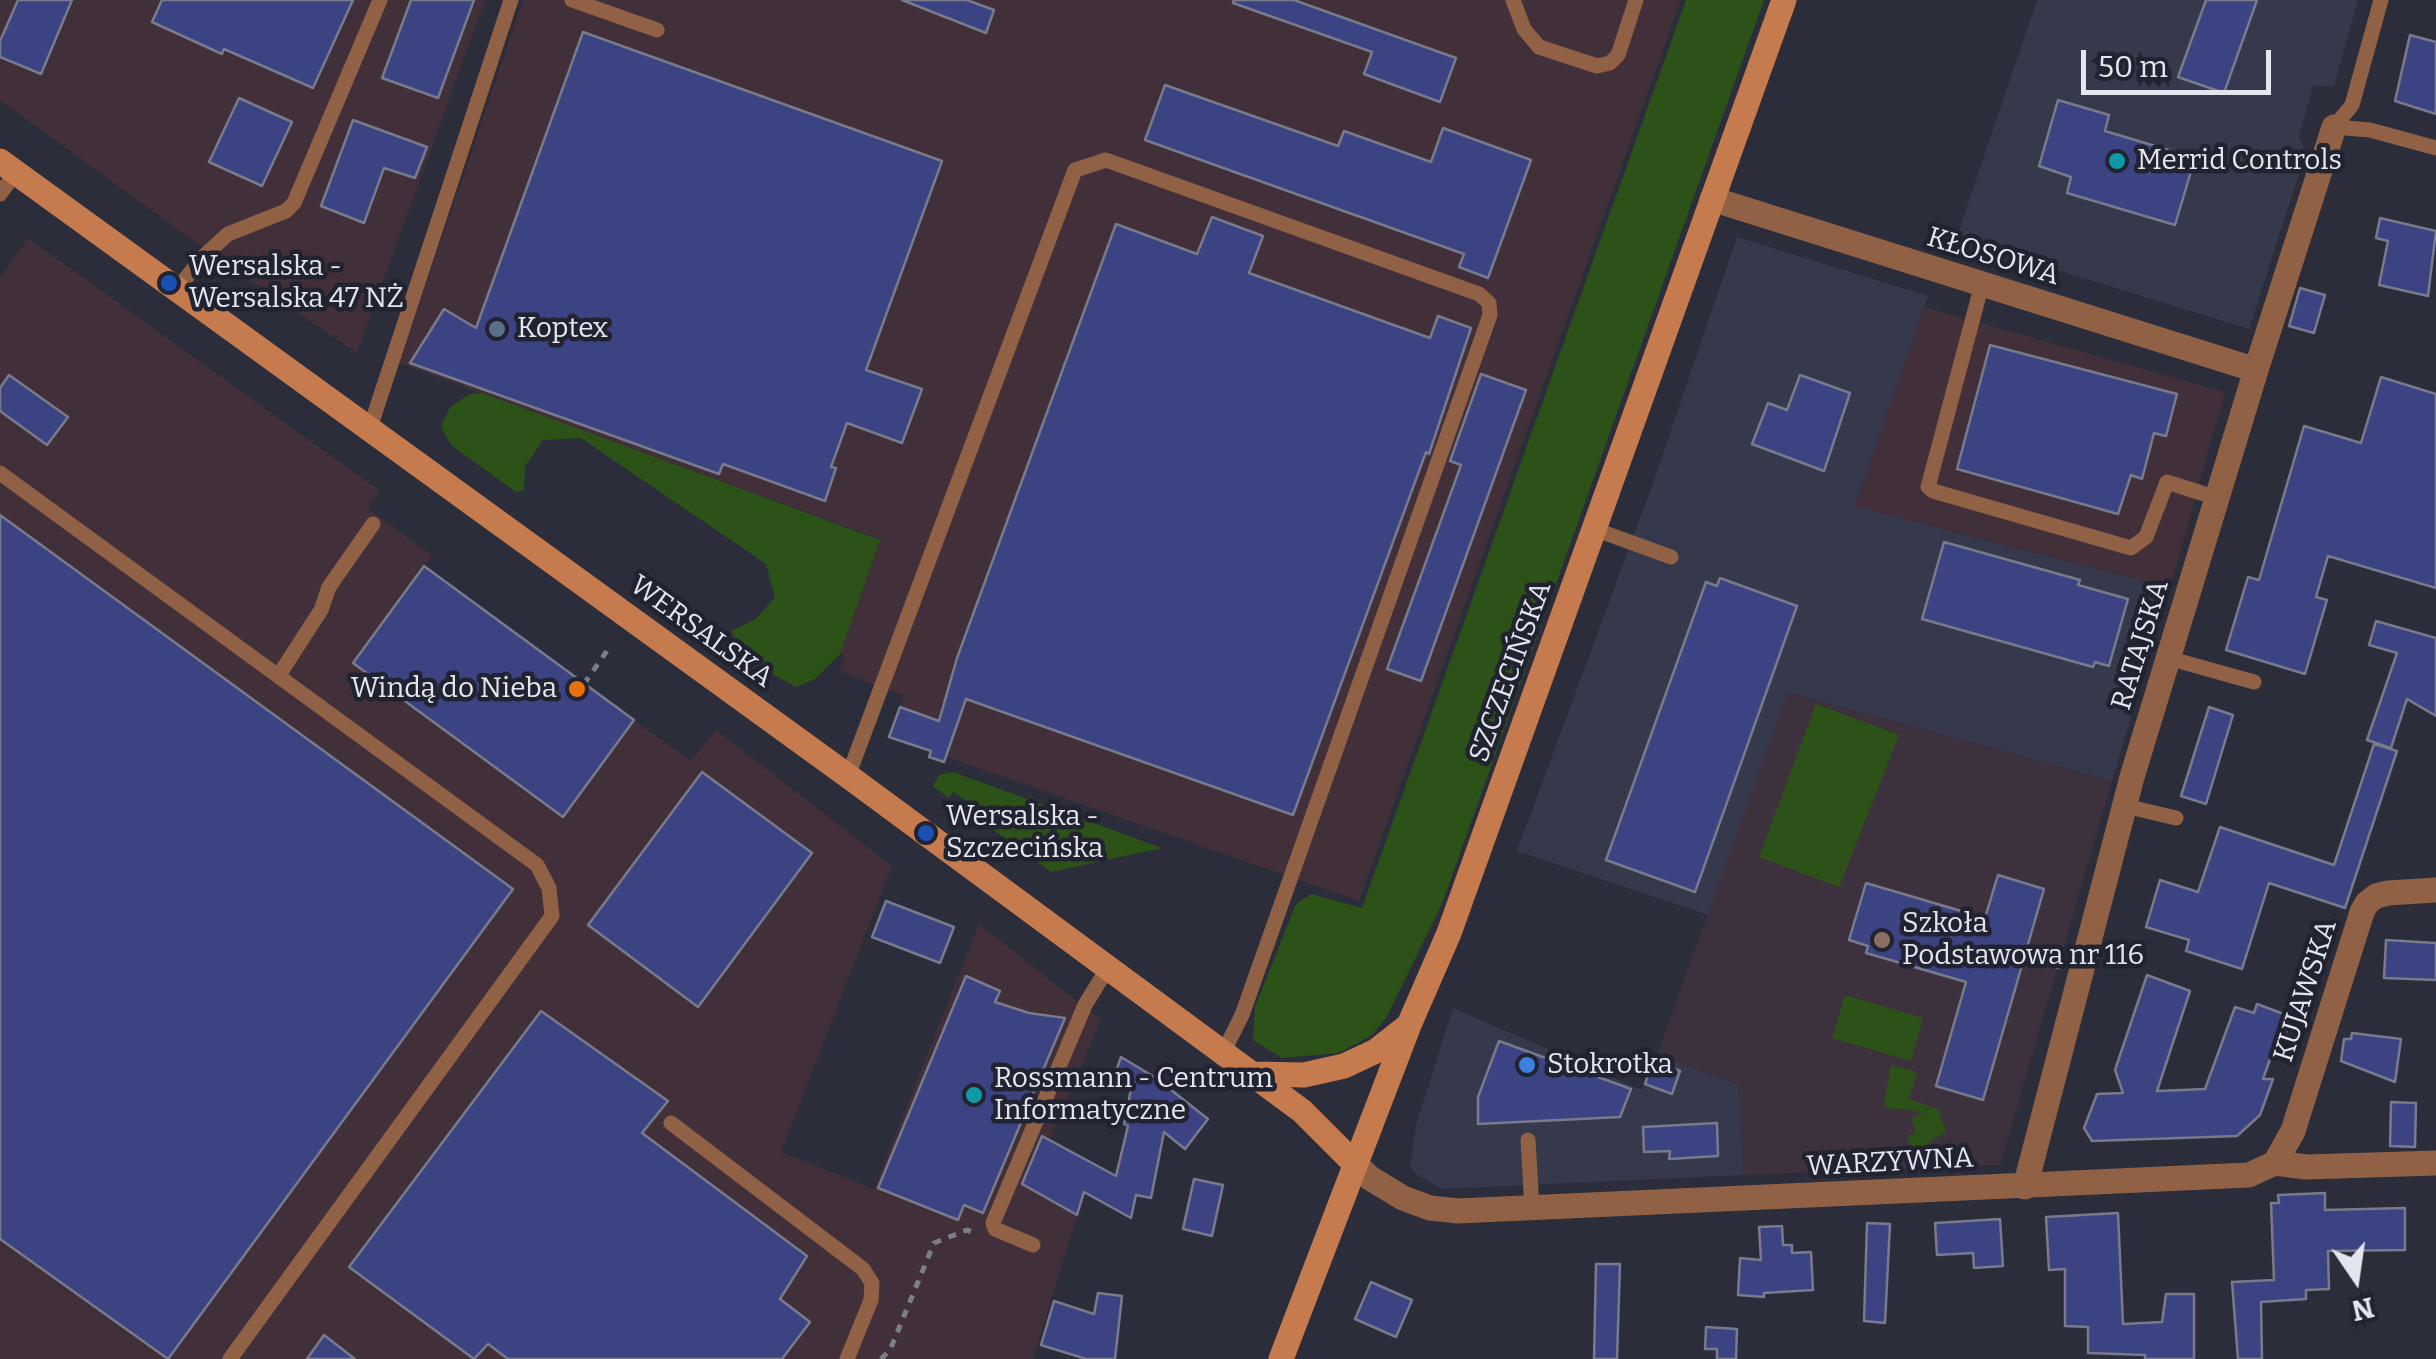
<!DOCTYPE html>
<meta charset="utf-8">
<style>
body{margin:0}
#map{position:relative;width:2436px;height:1359px;overflow:hidden;background:#2b2d3b;font-family:Bitter,serif}
canvas{display:block}
.north{position:absolute;left:2306px;top:1229px;width:100px;height:100px;-webkit-text-stroke:8px #212430;paint-order:stroke;rotate:167deg;font-size:28px;font-weight:700;line-height:40px;text-align:center;color:#e4e6ef}
.north::after{content:'';display:block;margin:auto;width:35px;height:45px;background:#e4e6ef;clip-path:polygon(50% 0,100% 100%,50% 72%,0 100%)}
.scale{position:absolute;left:2081px;top:50px;width:190px;height:45px;box-sizing:border-box;border:5px solid #e4e6ef;border-top:0;padding-left:12px;font-size:30px;line-height:35px;white-space:nowrap;color:#e4e6ef;-webkit-text-stroke:8px #212430;paint-order:stroke}
</style>
<div id="map">
<canvas width="2436" height="1359"></canvas>
<div class="north">N</div>
<div class="scale">50 m</div>
</div>
<script>
const g = document.querySelector('canvas').getContext('2d');
g.lineJoin = 'round';
function paint(path, color) { g.fillStyle = color; g.fill(path, 'evenodd'); }
const shape = rows => new Path2D(rows.map(r => 'M' + r).join(''));
function stroke(path, color, width, dash) { g.strokeStyle = color; g.lineWidth = width; g.lineCap = dash ? 'butt' : 'round'; g.setLineDash(dash || []); g.stroke(path); }
function write(font, color, halo, rows, align = 'center') {
  g.font = font + ' Bitter,serif'; g.lineWidth = 9; g.setLineDash([]); g.textBaseline = 'middle'; g.strokeStyle = halo; g.fillStyle = color; for (const [text, x, y, turn = 0] of rows) {
    g.save(); g.translate(x, y); g.rotate((+turn || 0) * Math.PI / 180); g.textAlign = isNaN(turn) ? turn : align; if (halo) g.strokeText(text, 0, 0); g.fillText(text, 0, 0); g.restore();
  }
}
paint(shape([
 [2037,0,2358,0,2334,86,2313,86,2299,137,2306,152,2249,329,1956,239],
 [1737,237,1928,296,1855,506,2170,588,2112,781,1789,693,1708,915,1517,851,1652,486],
 [1453,1008,1642,1090,1657,1055,1738,1084,1744,1175,1442,1189,1417,1175,1410,1166,1416,1125]
]), '#35394b');
paint(shape([
 [0,0,485,0,357,353,209,252,0,100],
 [523,0,1681,0,1359,901,889,737,904,696,839,671,845,656,840,654,880,539,399,363],
 [28,238,380,491,368,508,432,556,354,663,563,816,634,720,691,761,716,730,892,866,781,1152,874,1189,979,924,1101,1020,1039,1164,1031,1190,1077,1216,1033,1359,0,1359,0,278],
 [1924,307,2225,392,2170,588,1855,506]
]), '#41303a');
paint(shape([
 [1788,692,2112,781,2000,1165,1744,1175,1738,1084,1657,1055]
]), '#3e313e');
paint(shape([
 [1686,0,1764,0,1442,904,1386,1018,1371,1036,1338,1053,1282,1058,1253,1040,1255,1007,1296,904,1311,894,1362,908],
 [482,393,880,540,840,654,815,679,796,687,745,659,731,631,756,619,775,597,766,564,581,438,543,440,525,466,524,490,516,492,451,445,441,427,450,407,470,394],
 [1816,704,1899,735,1839,887,1759,857],
 [953,772,1162,848,1051,872,965,809,969,803,953,792,949,798,933,786,939,775],
 [1845,995,1923,1018,1911,1061,1832,1038],
 [1891,1065,1917,1072,1909,1099,1938,1109,1946,1132,1930,1141,1932,1159,1915,1158,1907,1136,1916,1133,1911,1118,1923,1114,1909,1109,1890,1109,1884,1104]
]), '#2d5217');
const building = shape([
 [18,0,72,0,41,74,0,57,0,41,18,0],
 [162,0,353,0,313,88,224,49,222,54,152,22,162,0],
 [411,0,474,0,438,98,382,78,411,0],
 [902,0,967,0,994,10,986,33,902,0],
 [1234,0,1294,0,1456,58,1440,102,1364,74,1372,52,1233,3,1234,0],
 [2206,0,2257,0,2224,93,2178,77,2206,0],
 [583,32,942,161,866,370,922,389,902,443,847,423,831,467,836,468,825,501,723,464,719,474,410,363,444,309,476,328,583,32],
 [2410,35,2436,42,2436,114,2395,101,2410,35],
 [1165,85,1338,146,1344,131,1431,162,1443,128,1531,160,1488,278,1459,267,1464,254,1145,140,1165,85],
 [239,98,292,122,262,186,209,162,239,98],
 [2058,100,2109,115,2105,131,2195,158,2175,225,2067,193,2071,177,2039,166,2058,100],
 [353,120,427,147,415,178,384,168,364,223,321,206,353,120],
 [1212,217,1263,236,1249,273,1430,338,1438,316,1471,328,1429,454,1426,452,1293,815,966,699,944,762,929,757,931,751,889,737,900,707,939,721,957,658,1116,224,1197,254,1212,217],
 [2380,218,2436,231,2428,296,2379,285,2388,241,2376,238,2380,218],
 [2300,288,2325,295,2314,333,2289,326,2300,288],
 [1990,345,2177,394,2166,436,2154,433,2142,479,2131,475,2118,514,1957,469,1990,345],
 [1481,374,1526,390,1421,681,1387,669,1461,465,1450,461,1481,374],
 [9,375,68,417,47,445,0,411,0,388,9,375],
 [1800,375,1850,393,1824,471,1752,444,1768,403,1787,410,1800,375],
 [2381,377,2436,394,2436,588,2328,556,2316,597,2327,600,2305,674,2226,650,2248,577,2259,580,2304,426,2361,443,2381,377],
 [0,515,513,889,168,1359,0,1239,0,515],
 [1944,542,2080,580,2078,585,2128,599,2109,666,2095,662,2093,667,1922,619,1944,542],
 [424,566,634,720,563,817,353,663,424,566],
 [1720,578,1797,606,1695,892,1606,860,1706,582,1717,586,1720,578],
 [2376,621,2436,638,2436,716,2407,699,2391,748,2367,740,2397,653,2369,645,2376,621],
 [2209,707,2233,715,2206,804,2181,796,2209,707],
 [2374,744,2397,751,2345,908,2269,883,2242,969,2186,951,2189,940,2146,927,2160,880,2198,892,2220,827,2334,865,2374,744],
 [702,772,812,853,698,1007,588,925,702,772],
 [1998,875,2044,889,1983,1100,1936,1086,1966,982,1866,953,1868,946,1849,940,1866,883,1985,918,1998,875],
 [886,901,954,927,940,963,872,937,886,901],
 [2386,940,2436,943,2436,980,2384,978,2386,940],
 [2147,975,2190,991,2157,1091,2205,1089,2235,1007,2254,1013,2257,1004,2292,1017,2284,1039,2278,1037,2263,1079,2273,1079,2260,1115,2237,1136,2092,1141,2084,1128,2097,1094,2123,1093,2115,1070,2147,975],
 [966,976,1000,991,995,1002,1029,1013,1065,1018,983,1213,964,1205,958,1220,878,1188,966,976],
 [541,1011,668,1101,642,1133,807,1256,780,1299,810,1322,782,1359,508,1359,488,1344,474,1359,349,1267,541,1011],
 [2352,1033,2401,1039,2395,1082,2341,1061,2344,1039,2351,1039,2352,1033],
 [1499,1041,1631,1089,1620,1117,1478,1124,1478,1097,1499,1041],
 [1121,1057,1156,1078,1208,1119,1185,1149,1164,1132,1151,1198,1136,1195,1131,1218,1084,1192,1077,1215,1022,1184,1042,1136,1116,1176,1128,1126,1124,1124,1131,1089,1114,1077,1121,1057],
 [1653,1060,1680,1071,1672,1094,1645,1084,1653,1060],
 [2391,1102,2416,1103,2415,1147,2390,1146,2391,1102],
 [1717,1123,1718,1156,1669,1159,1670,1151,1644,1152,1643,1127,1717,1123],
 [1194,1179,1223,1185,1212,1236,1183,1229,1194,1179],
 [2325,1193,2325,1210,2405,1208,2405,1250,2328,1251,2329,1289,2306,1290,2306,1299,2261,1302,2262,1359,2238,1359,2232,1282,2274,1280,2271,1203,2279,1203,2278,1195,2325,1193],
 [2118,1213,2123,1324,2162,1322,2166,1294,2194,1294,2194,1359,2145,1359,2145,1355,2088,1353,2088,1327,2065,1326,2065,1269,2049,1270,2046,1217,2118,1213],
 [2000,1219,2003,1266,1974,1268,1973,1253,1937,1255,1935,1223,2000,1219],
 [1867,1223,1890,1224,1885,1323,1864,1321,1867,1223],
 [1782,1226,1783,1245,1792,1245,1792,1253,1811,1252,1813,1290,1764,1293,1764,1297,1738,1295,1740,1258,1761,1260,1759,1227,1782,1226],
 [1596,1264,1620,1264,1617,1359,1594,1359,1596,1264],
 [1371,1282,1412,1300,1396,1337,1355,1319,1371,1282],
 [1098,1293,1122,1296,1115,1359,1086,1359,1041,1345,1054,1301,1094,1314,1098,1293],
 [1706,1327,1737,1329,1736,1359,1717,1359,1717,1349,1705,1349,1706,1327],
 [324,1335,355,1359,307,1359,324,1335]
]);
paint(building, '#3c4382');
stroke(building, '#787b8b', 2.5);
stroke(shape([
 [584,684,611,645],
 [2024,958,2060,967],
 [881,1359,890,1350,934,1243,967,1230,974,1233]
]), '#7c7e8a', 5, [8, 8]);
stroke(shape([
 [572,0,657,30],
 [1513,0,1524,29,1539,47,1597,66,1610,63,1618,55,1636,0],
 [2334,127,2352,105,2381,0],
 [2334,127,2370,130,2436,148],
 [0,194,16,172],
 [1982,284,1928,487,1933,491,2131,548,2146,537,2167,482,2217,498],
 [177,289,204,256,228,234,286,211,294,203,380,0],
 [370,428,511,0],
 [0,473,537,865,549,888,552,916,230,1359],
 [1594,529,1671,557],
 [2168,658,2254,682],
 [279,675,321,610,329,587,373,524],
 [848,776,1075,170,1106,160,1479,294,1489,303,1490,315,1242,1015,1223,1053],
 [2125,806,2176,818],
 [671,1123,863,1269,872,1283,871,1300,847,1359],
 [1528,1140,1532,1208],
 [1033,1245,995,1229,993,1223,1085,1005,1107,969]
]), '#906145', 15);
stroke(shape([
 [1712,199,2256,370],
 [2275,1163,2306,1167,2436,1163],
 [1355,1164,1370,1178,1403,1198,1430,1208,1458,1211,2249,1175,2275,1163,2293,1131,2362,912,2367,903,2376,896,2388,893,2436,890],
 [2025,1187,2132,777,2256,370,2334,127]
]), '#906145', 25);
stroke(shape([
 [0,161,848,776,1302,1111,1355,1164],
 [1253,1074,1304,1075,1344,1066,1376,1051,1409,1025],
 [1281,1359,1409,1025,1449,933,1784,0]
]), '#c67b4e', 25);
for (const [x, y, r, color] of [
 [2117,161,10,"#0f9aa8"],
 [169,283,10,"#1a4fb4"],
 [497,329,10,"#5c6f8a"],
 [577,689,10,"#e8710a"],
 [926,833,10,"#1a4fb4"],
 [1882,940,10,"#8d6e63"],
 [1527,1065,10,"#3f7fe0"],
 [974,1095,10,"#0f9aa8"]
]) { const dot = new Path2D(); dot.arc(x, y, r, 0, 2 * Math.PI); g.fillStyle = color; g.fill(dot); stroke(dot, '#212430', 4); }
write('28px', '#e4e6ef', '#212430', [
 ["Merrid Controls",2137,161],
 ["Wersalska -",189,267],
 ["Wersalska 47 NŻ",189,299],
 ["Koptex",517,329],
 ["Windą do Nieba",557,689,"right"],
 ["Wersalska -",946,817],
 ["Szczecińska",946,849],
 ["Szkoła",1902,924],
 ["Podstawowa nr 116",1902,956],
 ["Stokrotka",1547,1065],
 ["Rossmann - Centrum",994,1079],
 ["Informatyczne",994,1111]
], 'left');
write('28px', '#e4e6ef', '#212430', [
 ["KŁOSOWA",1993,257,17],
 ["WERSALSKA",701,632,36],
 ["RATAJSKA",2141,645,-73],
 ["SZCZECIŃSKA",1511,672,-70],
 ["KUJAWSKA",2306,991,-72],
 ["WARZYWNA",1890,1163,-3]
]);
</script>
